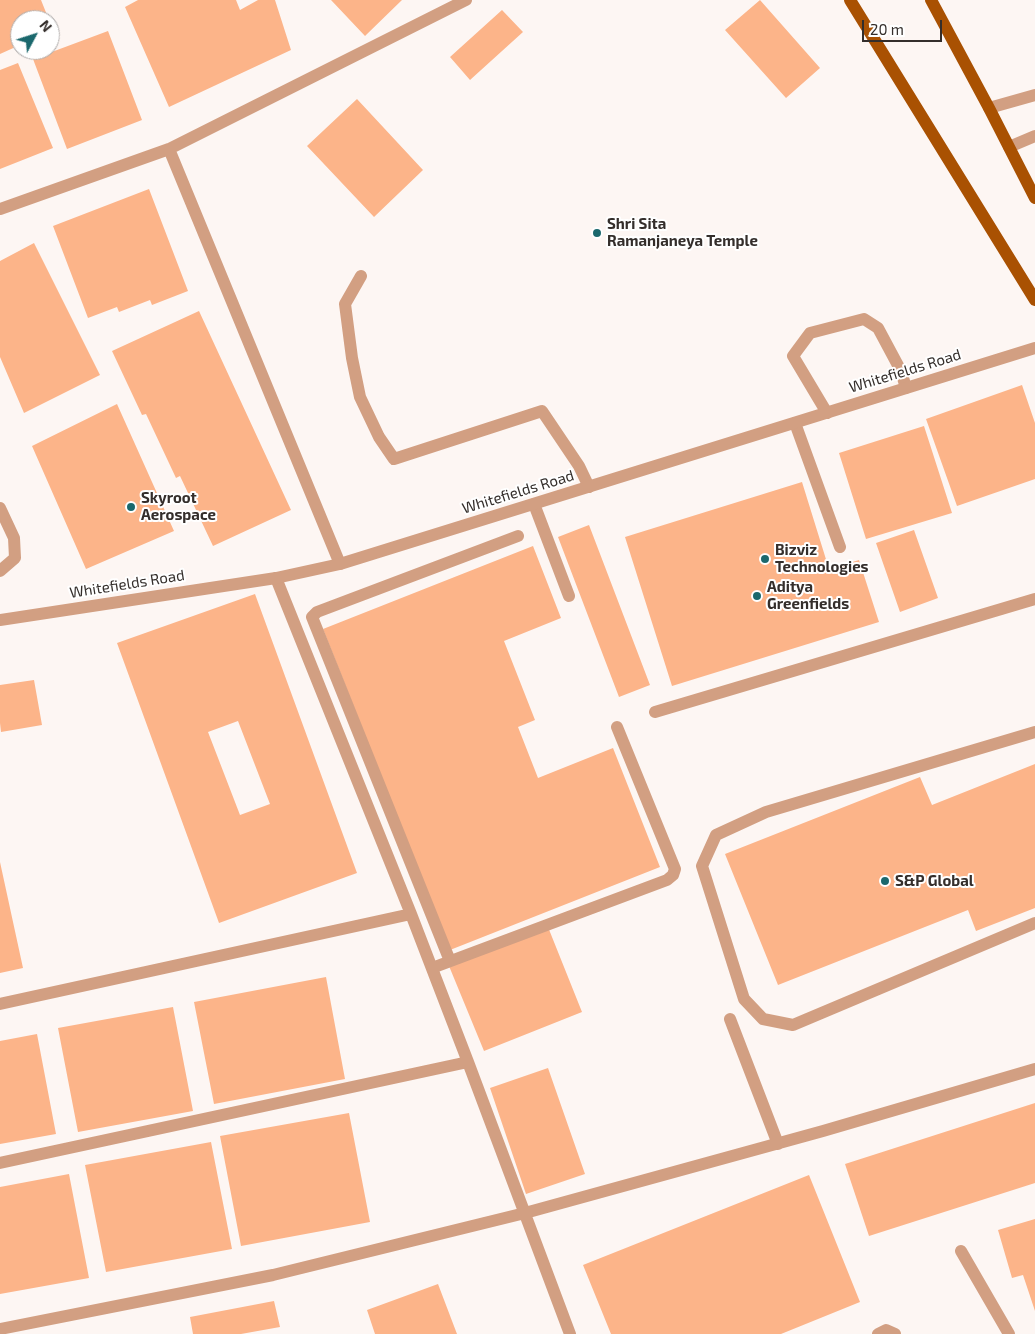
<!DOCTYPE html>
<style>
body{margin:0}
#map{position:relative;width:1035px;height:1334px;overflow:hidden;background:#fdf6f3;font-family:"Exo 2",sans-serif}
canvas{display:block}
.north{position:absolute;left:10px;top:10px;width:50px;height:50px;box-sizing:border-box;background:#fff;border:1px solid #aeabaa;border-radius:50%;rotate:50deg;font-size:14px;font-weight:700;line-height:20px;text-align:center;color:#342e2b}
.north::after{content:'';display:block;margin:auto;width:18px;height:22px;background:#1b686d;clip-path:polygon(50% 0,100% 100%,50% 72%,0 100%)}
.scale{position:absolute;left:862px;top:20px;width:80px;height:22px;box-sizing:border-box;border:2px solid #342e2b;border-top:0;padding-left:6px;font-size:15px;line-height:18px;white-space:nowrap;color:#342e2b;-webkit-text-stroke:4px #fff;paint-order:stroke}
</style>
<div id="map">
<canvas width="1035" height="1334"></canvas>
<div class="north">N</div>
<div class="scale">20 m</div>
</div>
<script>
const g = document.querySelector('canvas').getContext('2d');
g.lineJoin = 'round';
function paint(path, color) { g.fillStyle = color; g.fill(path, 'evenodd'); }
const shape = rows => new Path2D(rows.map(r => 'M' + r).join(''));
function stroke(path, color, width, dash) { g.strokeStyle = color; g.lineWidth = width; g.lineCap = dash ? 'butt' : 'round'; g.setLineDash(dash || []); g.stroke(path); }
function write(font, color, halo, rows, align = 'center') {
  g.font = font + ' "Exo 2",sans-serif'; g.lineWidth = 4; g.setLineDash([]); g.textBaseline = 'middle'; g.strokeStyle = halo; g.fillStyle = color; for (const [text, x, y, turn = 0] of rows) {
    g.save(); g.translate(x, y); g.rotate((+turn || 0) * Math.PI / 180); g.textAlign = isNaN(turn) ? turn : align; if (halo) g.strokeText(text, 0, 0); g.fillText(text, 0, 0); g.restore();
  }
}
paint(shape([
 [0,0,41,0,49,20,20,20,20,45,0,54],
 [138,0,236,0,240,10,258,0,275,0,291,50,169,107,125,7],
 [331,0,402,0,365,36],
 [760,0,820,68,786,98,725,30],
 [502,10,523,32,470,80,450,57],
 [108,31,142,120,67,149,33,59],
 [18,63,53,148,0,169,0,70],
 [357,99,423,170,374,217,307,146],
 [149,189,188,291,152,305,150,300,119,312,117,307,88,318,53,226],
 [34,243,100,375,24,413,0,357,0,261],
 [199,311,291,510,213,546,180,476,176,478,146,414,142,415,112,351],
 [1022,385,1035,423,1035,479,957,506,926,419],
 [117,404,174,531,86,569,32,446],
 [924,426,952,513,866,539,839,453],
 [802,482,829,569,859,560,879,622,672,686,625,537],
 [589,525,650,685,619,697,558,537],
 [914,530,938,598,900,612,876,543],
 [533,546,561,618,504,641,535,720,518,727,538,778,613,748,660,867,450,950,323,629],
 [255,594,357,873,219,923,117,643],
 [238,721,270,804,240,815,208,732],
 [34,680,42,725,1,732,0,723,0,685],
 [1035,764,1035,908,976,931,968,910,778,985,725,854,920,777,932,805],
 [0,862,23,968,0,973],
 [548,927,582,1012,484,1051,449,966],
 [326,977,345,1079,214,1104,194,1002],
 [173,1007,193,1111,78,1132,58,1028],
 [37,1034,56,1134,0,1144,0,1041],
 [548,1068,585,1174,526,1194,490,1088],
 [1035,1103,1035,1183,869,1236,845,1164],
 [349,1113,370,1222,241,1246,220,1136],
 [211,1142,232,1249,106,1272,85,1165],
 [69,1174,89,1278,0,1294,0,1187],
 [809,1175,860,1302,781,1334,611,1334,583,1265],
 [1035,1219,1035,1311,1023,1275,1012,1278,998,1230],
 [438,1284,457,1334,375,1334,367,1310],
 [274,1301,280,1327,241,1334,193,1334,190,1317]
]), '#fcb489');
stroke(shape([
 [1009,147,1035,136],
 [361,276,345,304,352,358,360,397,379,437,394,459,542,411,579,466,589,487],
 [827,413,793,356,810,333,864,319,878,328,901,371,906,388],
 [1035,732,766,812,716,835,702,866,744,999,763,1019,793,1025,1035,923],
 [878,1334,886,1330,895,1334]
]), '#d29f82', 12);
stroke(shape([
 [989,108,1035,95],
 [169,149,340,564],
 [0,209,169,149,466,0],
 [795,423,840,547],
 [534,504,569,596],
 [0,508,14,538,15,558,0,571],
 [276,578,411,914,468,1062,570,1334],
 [655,712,1035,599],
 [450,961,312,617,317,612,518,536],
 [432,968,667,880,673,875,675,869,617,727],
 [0,1004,411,914],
 [730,1019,778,1144],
 [0,1163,468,1062],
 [961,1251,1009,1334],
 [0,1329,273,1275,525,1213,823,1131,1035,1069]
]), '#d29f82', 12);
stroke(shape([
 [0,620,276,578,340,564,1035,348]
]), '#d29f82', 12);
stroke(shape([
 [850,0,1035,300],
 [931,0,989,108,1035,198]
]), '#a95102', 12);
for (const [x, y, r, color] of [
 [597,233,5,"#1b686d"],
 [131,507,5,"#1b686d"],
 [765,559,5,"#1b686d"],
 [757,596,5,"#1b686d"],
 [885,881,5,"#1b686d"]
]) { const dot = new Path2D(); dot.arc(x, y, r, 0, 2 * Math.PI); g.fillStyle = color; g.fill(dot); stroke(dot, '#fff', 2); }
write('bold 15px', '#342e2b', '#fff', [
 ["Shri Sita",607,224],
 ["Ramanjaneya Temple",607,241],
 ["Skyroot",141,498],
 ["Aerospace",141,515],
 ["Bizviz",775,550],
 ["Technologies",775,567],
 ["Aditya",767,587],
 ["Greenfields",767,604],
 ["S&P Global",895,881]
], 'left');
write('15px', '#342e2b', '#fff', [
 ["Whitefields Road",905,371,-17],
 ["Whitefields Road",518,492,-17],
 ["Whitefields Road",127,584,-9]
]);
</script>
